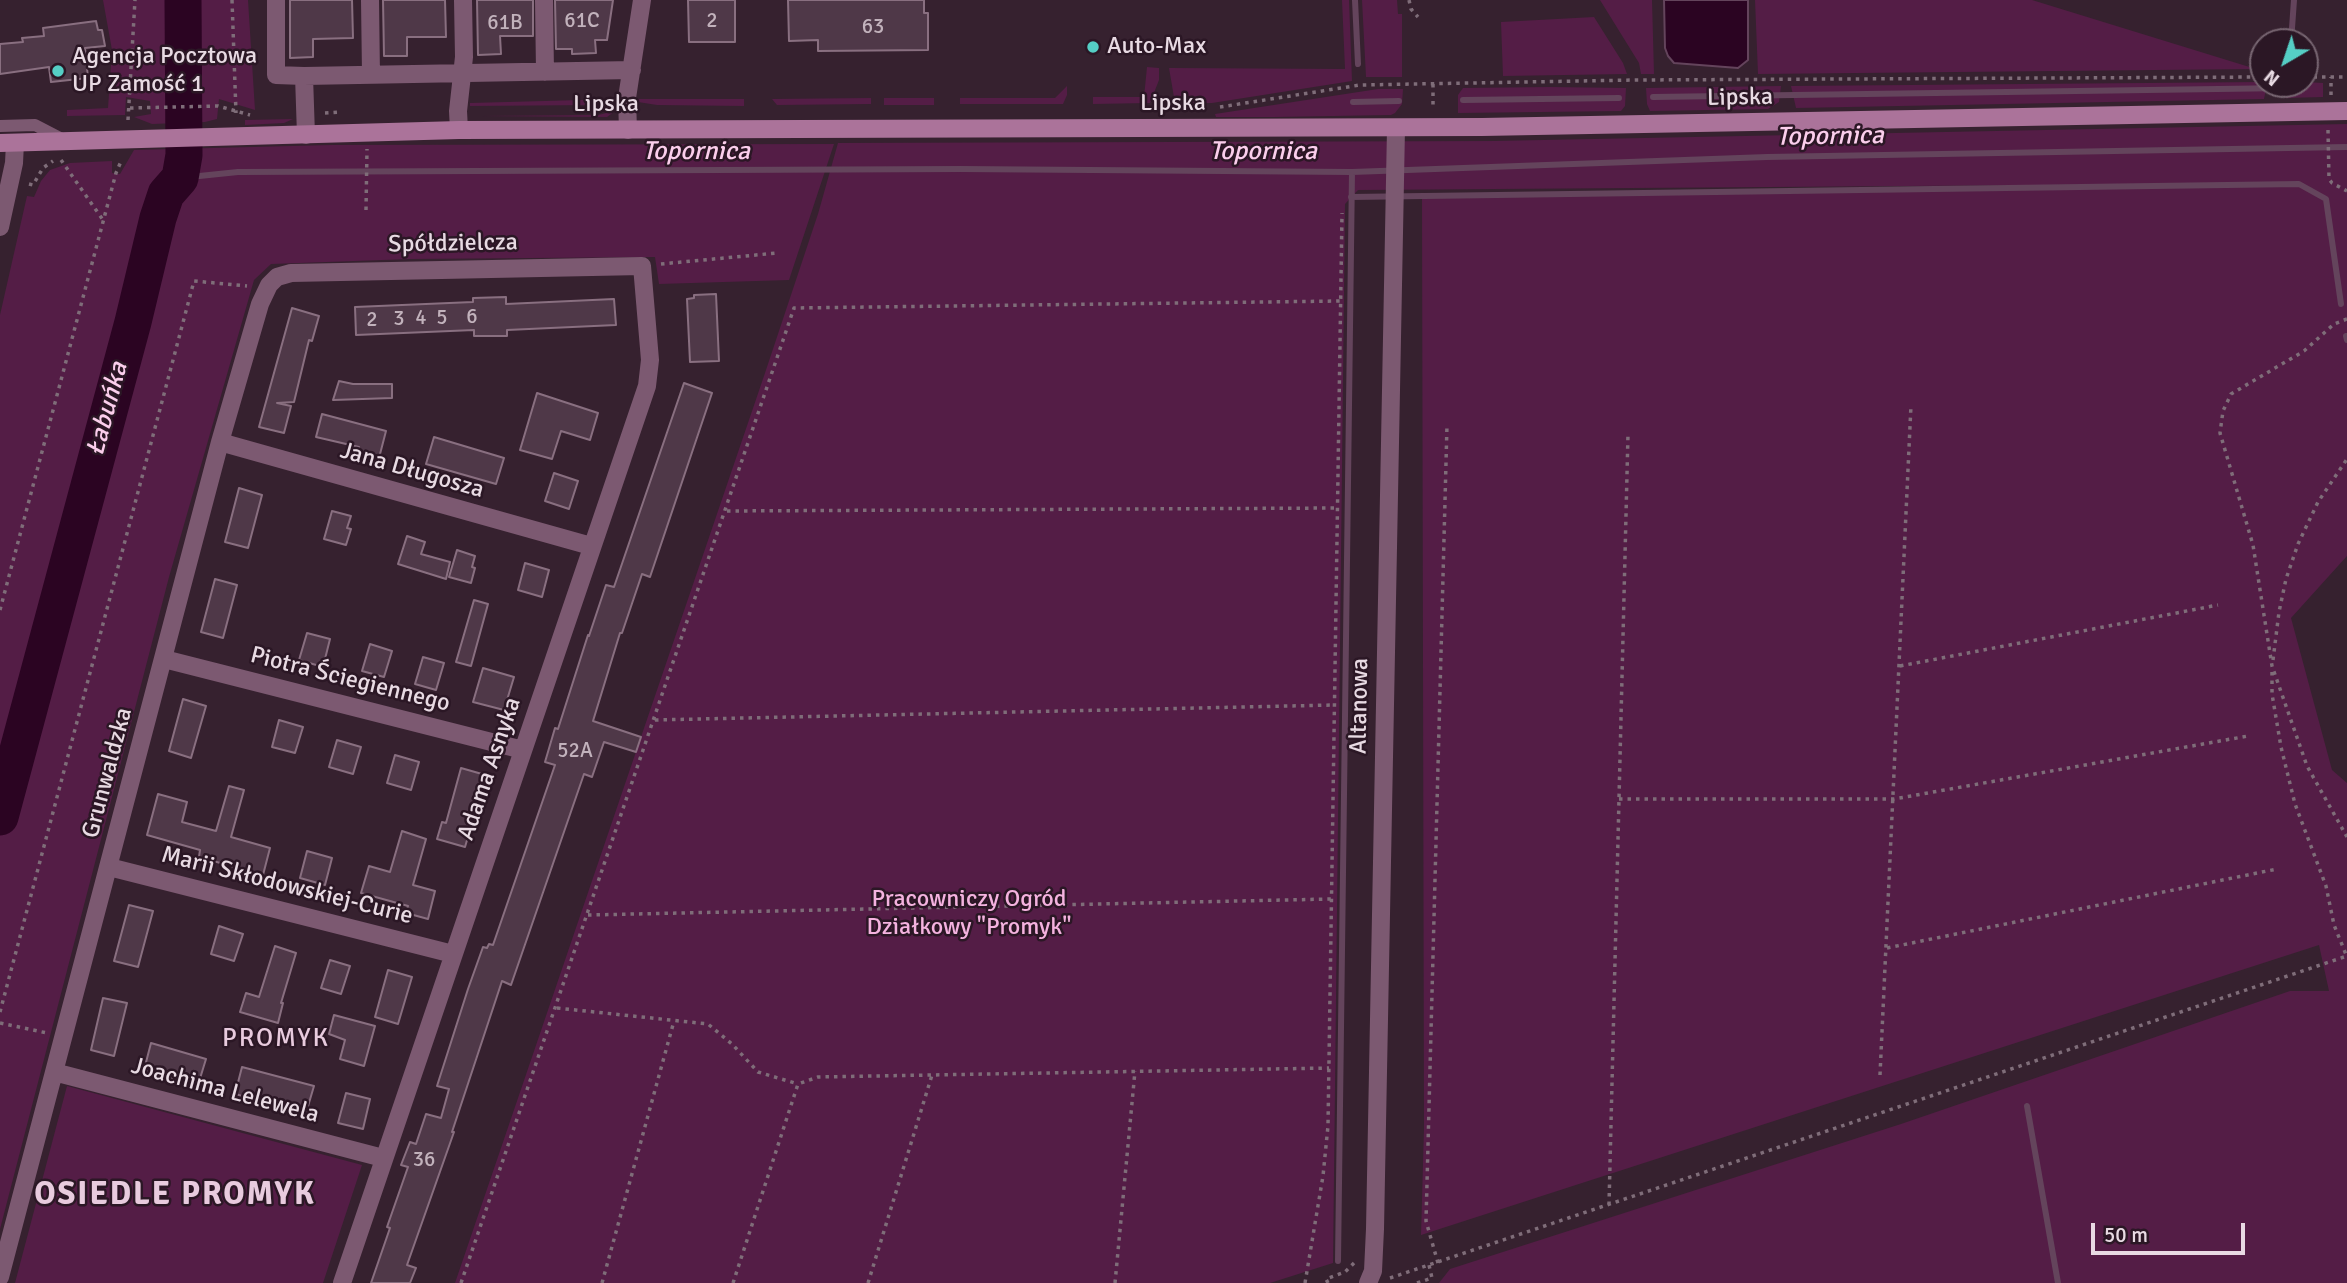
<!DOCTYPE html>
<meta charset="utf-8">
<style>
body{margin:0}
#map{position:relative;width:2347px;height:1283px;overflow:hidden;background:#36212f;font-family:Signika,sans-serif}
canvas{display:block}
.north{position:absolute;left:2249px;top:28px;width:70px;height:70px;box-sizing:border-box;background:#2b1725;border:2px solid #776571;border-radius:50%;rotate:219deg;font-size:19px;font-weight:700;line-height:28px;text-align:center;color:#e8dae3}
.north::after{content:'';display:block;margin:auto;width:24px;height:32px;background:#55cec5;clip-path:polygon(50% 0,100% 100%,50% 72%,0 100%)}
.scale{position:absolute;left:2091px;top:1223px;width:154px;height:32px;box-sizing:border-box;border:4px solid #e8dae3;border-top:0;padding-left:9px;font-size:21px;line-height:24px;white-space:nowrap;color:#e8dae3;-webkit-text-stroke:5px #2b1725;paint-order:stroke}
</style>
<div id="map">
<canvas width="2347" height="1283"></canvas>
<div class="north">N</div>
<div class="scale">50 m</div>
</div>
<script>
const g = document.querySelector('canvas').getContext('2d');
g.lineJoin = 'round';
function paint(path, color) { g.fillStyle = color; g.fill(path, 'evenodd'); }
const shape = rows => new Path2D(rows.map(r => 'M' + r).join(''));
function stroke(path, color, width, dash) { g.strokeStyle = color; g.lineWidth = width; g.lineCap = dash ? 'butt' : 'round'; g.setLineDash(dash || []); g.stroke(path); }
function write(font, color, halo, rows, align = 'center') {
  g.font = font + ' Signika,sans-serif'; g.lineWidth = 5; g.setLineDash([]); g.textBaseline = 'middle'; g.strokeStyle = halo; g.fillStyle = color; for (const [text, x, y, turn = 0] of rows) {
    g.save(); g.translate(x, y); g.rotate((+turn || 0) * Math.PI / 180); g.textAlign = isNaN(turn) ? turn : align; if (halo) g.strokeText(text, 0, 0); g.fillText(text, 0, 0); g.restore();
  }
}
paint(shape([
 [103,0,248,0,255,110,219,99,217,119,205,122,152,124,134,117,151,114,150,101,126,97,125,115,67,116,67,110,108,108,112,50],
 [1342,0,1349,0,1352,81,1212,103,1175,103,1169,68,1345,69],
 [1362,0,1397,0,1398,14,1402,14,1402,77,1366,77],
 [1600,0,1652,0,1654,74,1641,74,1639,63],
 [1755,0,2032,0,2256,69,1758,74],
 [1594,17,1623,63,1627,74,1503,76,1501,22],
 [1147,67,1159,68,1159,80,1150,103,1093,104,1093,97,1144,97],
 [2263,82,2263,84,2267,84,2264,99,1796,108,1791,86],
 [2305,82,2323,83,2323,97,2286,98,2279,91,2278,84,2305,84],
 [1067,86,1067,95,1063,104,960,104,960,98,1055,98],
 [1781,86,1779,102,1768,109,1650,111,1647,104,1646,88],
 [1550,87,1626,88,1625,106,1621,111,1458,113,1458,95,1463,88],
 [1378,89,1403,89,1402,104,1395,113,1391,115,1275,117,1216,117,1215,114],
 [871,98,871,104,777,105,772,99],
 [884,98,934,98,934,105,884,105],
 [618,99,618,102,597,105,470,106,470,103],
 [638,99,744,99,744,106,657,105,638,102],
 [615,111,607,117,481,116,598,115],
 [293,119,284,123,245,125,245,120],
 [2347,124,2347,556,2291,618,2332,770,2347,783,2347,1283,1439,1283,1450,1269,1901,1124,2290,991,2329,991,2319,945,1421,1235,1424,1128,1422,198,2184,184,1358,190,1345,204,1333,1263,1270,1283,455,1283,765,373,818,214,838,143,1493,141],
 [834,144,789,280,659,284,655,257,410,259,271,264,254,280,169,577,0,1229,0,315,27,196,34,197,41,181,50,170,70,163,112,161,112,173,120,174,134,150,332,145],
 [67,1086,362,1165,323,1283,15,1283]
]), '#541d46');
const water = shape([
 [1664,0,1748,0,1748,60,1738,68,1674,63,1668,56,1665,48,1664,0]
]);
paint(water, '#2b0422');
stroke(water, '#64445c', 2);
stroke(shape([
 [1355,0,1358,64],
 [2291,42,2294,0],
 [1653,97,2289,88],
 [1463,100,1619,98],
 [1353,102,1399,101],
 [180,178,238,172,961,169,1352,172,1767,157,2347,147],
 [1351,197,2299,184,2326,199,2341,304],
 [2346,336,2347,340],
 [2027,1106,2058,1283],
 [1338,1261,1352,172]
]), '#64445c', 6);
stroke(shape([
 [0,817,133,322,158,218,166,194,180,178,184,155,183,0]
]), '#2b0422', 37);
const building = shape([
 [290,0,352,0,353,38,313,39,313,57,290,58,290,0],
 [383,0,445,0,446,37,407,37,407,56,384,56,383,0],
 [477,0,533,0,533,36,500,36,501,54,478,55,477,0],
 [555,0,613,0,607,40,595,40,596,53,572,54,572,49,556,49,555,0],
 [688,0,735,0,735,42,689,42,688,0],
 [788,0,924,0,924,13,928,13,928,50,818,51,818,40,789,41,788,0],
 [96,21,98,30,102,30,105,46,85,48,88,78,51,82,49,67,0,74,0,44,23,42,22,38,44,36,43,28,96,21],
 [716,294,719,361,690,362,687,299,694,298,694,295,716,294],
 [506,297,506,304,614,299,616,325,507,330,507,336,474,336,474,330,356,335,355,307,473,302,473,298,506,297],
 [292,308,319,316,312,341,309,340,294,402,277,403,291,406,284,433,259,427,292,308],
 [339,381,353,384,392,384,392,398,333,400,339,381],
 [684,383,712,393,650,577,642,574,622,633,620,633,593,721,641,737,636,752,604,742,592,777,584,774,511,985,502,981,452,1132,454,1132,407,1265,416,1268,410,1283,371,1283,390,1228,387,1227,408,1167,401,1165,410,1142,416,1144,426,1114,441,1118,449,1089,437,1086,468,989,483,947,487,948,489,944,493,945,555,765,545,762,555,728,558,729,588,635,589,636,606,585,614,587,684,383],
 [537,393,598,413,590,440,561,431,552,459,520,450,537,393],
 [322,414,386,431,379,458,358,453,359,447,316,437,322,414],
 [434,437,504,458,496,484,426,464,434,437],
 [554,473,578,481,569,509,545,501,554,473],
 [239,488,262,495,248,548,225,542,239,488],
 [332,511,351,516,347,528,351,529,346,545,324,539,332,511],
 [407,536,425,542,421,554,450,562,446,579,398,564,407,536],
 [457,550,475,556,472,567,475,568,471,583,449,577,457,550],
 [525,563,549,570,542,597,518,590,525,563],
 [215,579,237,585,223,638,201,632,215,579],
 [474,600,488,604,471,666,456,662,474,600],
 [307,633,330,639,323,667,299,660,307,633],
 [370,644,392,651,384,677,362,671,370,644],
 [423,657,444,663,436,690,415,684,423,657],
 [483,668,514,677,504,710,473,702,483,668],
 [183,699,206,706,191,758,169,751,183,699],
 [279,720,303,727,295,753,272,747,279,720],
 [337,740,361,747,353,774,329,767,337,740],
 [395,755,419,762,411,790,387,783,395,755],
 [461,768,482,774,467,829,470,830,465,847,437,839,442,822,446,823,461,768],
 [229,786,244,790,231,837,270,848,263,875,199,857,200,850,147,835,158,794,187,802,182,822,216,831,229,786],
 [402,831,426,839,413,885,435,891,428,919,406,913,408,906,361,893,369,866,390,872,402,831],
 [307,851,332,858,325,885,300,878,307,851],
 [129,905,153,911,138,967,114,961,129,905],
 [219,926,243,934,234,961,211,954,219,926],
 [275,946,296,953,281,1003,283,1003,278,1023,240,1012,246,993,259,997,275,946],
 [330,960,350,966,341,994,321,988,330,960],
 [388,970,412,977,398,1024,375,1017,388,970],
 [103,998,127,1003,114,1056,91,1050,103,998],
 [334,1015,375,1026,364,1066,340,1059,345,1040,329,1034,334,1015],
 [151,1043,206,1059,198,1085,144,1070,151,1043],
 [242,1067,314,1086,306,1113,235,1094,242,1067],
 [346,1093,370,1099,363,1129,338,1123,346,1093]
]);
paint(building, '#4f3848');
stroke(building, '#896f80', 2);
stroke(shape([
 [232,0,236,113],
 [1409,0,1411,9,1418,17],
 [2305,77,2347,77],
 [1433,84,1433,109],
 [2331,95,2331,77],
 [1220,107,1360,85,1635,80,2263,77],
 [130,108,218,106,250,115],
 [325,113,341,112],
 [128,120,135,0],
 [2328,130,2329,179,2332,183,2347,191],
 [61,160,103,220],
 [29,184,33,185,43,168,53,161],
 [366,210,367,149],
 [661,264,777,253],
 [2347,319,2334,324,2304,351,2231,394,2223,411,2220,433,2253,545,2272,666,2307,766,2347,837],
 [727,511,1337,508],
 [0,610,116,173,122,159],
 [2273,660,2279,612,2286,579,2298,544,2318,502,2347,459],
 [1900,666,2218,605],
 [2272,672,2272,694,2281,747,2295,804,2326,886,2334,925,2347,957],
 [655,720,1334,705],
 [1619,799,1894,799,2248,736],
 [588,915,1331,899],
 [1887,948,2277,869],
 [557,1008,708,1024,732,1044,758,1072,798,1084],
 [0,1012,194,281,247,286],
 [0,1023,47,1033],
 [1880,1075,1911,405],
 [1609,1205,1628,434],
 [1438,1263,1426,1221,1447,425],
 [1390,1278,2347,956],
 [461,1283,794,308,1340,301],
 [602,1283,674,1021],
 [733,1283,798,1084,818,1077,1329,1068],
 [868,1283,932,1075],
 [1115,1283,1135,1071],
 [1305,1283,1323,1176,1328,1126,1342,213],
 [1328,1283,1326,1279,1345,1272,1354,1263],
 [1417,1283,1432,1278,1429,1265]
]), '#7f6d79', 3.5, [3.5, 5]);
stroke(shape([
 [0,126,35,125,62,139]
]), '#7c5971', 12);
stroke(shape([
 [276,0,276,75,304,76,306,135],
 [370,0,371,75],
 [544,0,545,72],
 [304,76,632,70],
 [459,130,458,111,464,57,463,0],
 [628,130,627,98,642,0],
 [0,227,14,163,15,143],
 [220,442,591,546],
 [164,659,523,750],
 [109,867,453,954],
 [54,1072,383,1158],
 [0,1277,220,442,260,304,269,285,277,277,291,273,642,266,650,360,647,386,342,1283],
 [1368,1283,1373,1271,1375,1229,1396,128]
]), '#7c5971', 18);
stroke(shape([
 [0,143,459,130,1482,127,2347,111]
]), '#ab739a', 18);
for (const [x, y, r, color] of [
 [1093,47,7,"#55cec5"],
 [58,71,7,"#55cec5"]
]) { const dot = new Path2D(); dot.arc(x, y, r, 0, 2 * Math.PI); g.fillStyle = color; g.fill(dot); stroke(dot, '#2b1725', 2.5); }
write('21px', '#c2b2bc', null, [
 ["61C",582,21],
 ["2",712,21],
 ["61B",505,23],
 ["63",873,27],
 ["6",472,317],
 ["4",421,318],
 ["5",442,318],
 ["3",399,319],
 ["2",372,320],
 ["52A",575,751],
 ["36",424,1160]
]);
write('24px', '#e8dae3', '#2b1725', [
 ["Auto-Max",1107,47],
 ["Agencja Pocztowa",72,57],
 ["UP Zamość 1",72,85]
], 'left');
write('24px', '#e8dae3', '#2b1725', [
 ["Lipska",1740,98,-1],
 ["Lipska",1173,104],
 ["Lipska",606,105],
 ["Spółdzielcza",453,244,-1],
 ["Jana Długosza",412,471,16],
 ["Piotra Ściegiennego",350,680,14],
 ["Altanowa",1360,706,-89],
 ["Adama Asnyka",490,769,-71],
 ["Grunwaldzka",108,773,-75],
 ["Marii Skłodowskiej-Curie",287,886,14],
 ["Joachima Lelewela",225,1091,15]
]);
write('24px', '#f4b2df', '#2b1725', [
 ["Pracowniczy Ogród",969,900],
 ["Działkowy \"Promyk\"",969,928]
]);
write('italic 26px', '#fbceec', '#2b1725', [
 ["Topornica",1830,137,-1],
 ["Topornica",696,152],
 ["Topornica",1263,152],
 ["Łabuńka",108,409,-75]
]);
g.letterSpacing = '2px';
write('26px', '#e8cbde', '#2b1725', [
 ["PROMYK",276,1039]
]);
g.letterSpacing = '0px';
g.letterSpacing = '2px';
write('bold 32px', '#e8cbde', '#2b1725', [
 ["OSIEDLE PROMYK",175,1196]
]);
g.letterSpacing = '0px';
</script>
